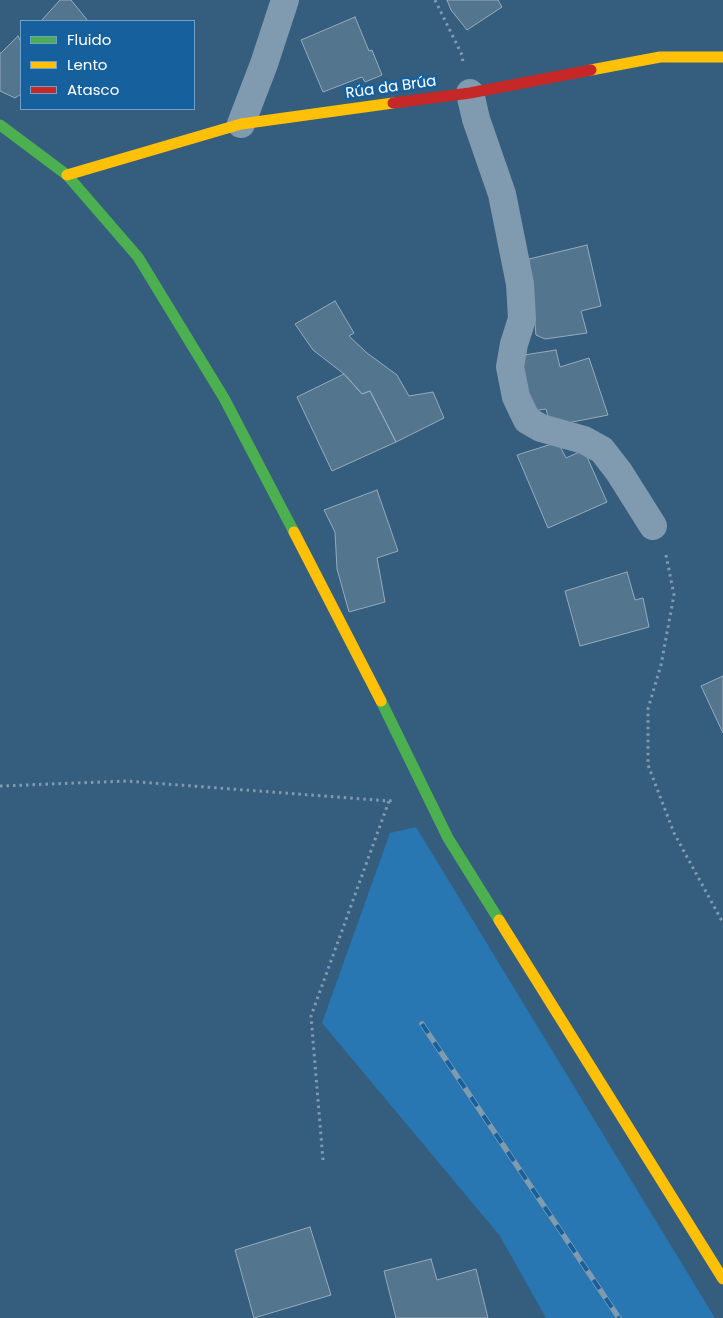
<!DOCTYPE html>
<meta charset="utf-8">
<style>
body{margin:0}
#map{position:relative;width:723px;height:1318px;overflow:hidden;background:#355e7e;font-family:Poppins,sans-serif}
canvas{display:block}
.legend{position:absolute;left:20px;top:20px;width:175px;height:90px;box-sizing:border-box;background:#16619d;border:1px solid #73a0c4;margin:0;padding:6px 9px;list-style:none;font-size:15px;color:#fff}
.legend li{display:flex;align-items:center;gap:10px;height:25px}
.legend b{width:25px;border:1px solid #73a0c4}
</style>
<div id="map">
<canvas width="723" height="1318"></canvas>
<ul class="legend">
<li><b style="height:6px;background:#4caf50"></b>Fluido</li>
<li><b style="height:6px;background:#ffc107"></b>Lento</li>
<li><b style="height:6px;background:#c62828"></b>Atasco</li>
</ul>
</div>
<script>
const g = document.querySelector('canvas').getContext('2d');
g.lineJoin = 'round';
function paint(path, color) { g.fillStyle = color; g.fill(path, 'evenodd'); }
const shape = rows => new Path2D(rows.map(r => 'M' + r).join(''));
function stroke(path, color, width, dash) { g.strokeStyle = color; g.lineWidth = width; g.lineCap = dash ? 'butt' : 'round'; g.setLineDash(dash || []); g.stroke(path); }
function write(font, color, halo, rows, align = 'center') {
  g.font = font + ' Poppins,sans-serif'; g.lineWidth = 5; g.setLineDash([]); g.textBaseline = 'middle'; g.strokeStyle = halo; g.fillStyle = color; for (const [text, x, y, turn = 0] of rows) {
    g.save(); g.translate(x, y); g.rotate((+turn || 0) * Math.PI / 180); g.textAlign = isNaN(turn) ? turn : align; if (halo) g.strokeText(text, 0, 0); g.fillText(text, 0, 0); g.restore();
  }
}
paint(shape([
 [416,827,715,1318,546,1318,500,1236,322,1023,390,833]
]), '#2876b2');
const building = shape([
 [60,0,71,0,88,21,41,21,60,0],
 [447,0,498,0,502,7,467,30,451,10,447,0],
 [355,17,369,51,372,50,382,75,365,82,362,77,323,92,301,40,355,17],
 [18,36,21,42,21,94,15,98,0,91,0,53,1,53,18,36],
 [587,245,601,306,581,311,587,333,545,339,536,335,529,259,587,245],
 [335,301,354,333,349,336,367,353,397,375,409,396,433,392,444,418,396,442,370,391,362,394,344,374,313,350,295,324,335,301],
 [556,350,560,367,589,358,608,415,557,425,549,421,546,409,532,411,521,377,524,355,556,350],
 [344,374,362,394,370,391,396,442,332,471,297,397,344,374],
 [558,442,566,458,584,450,607,502,548,528,517,455,558,442],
 [377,490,398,551,377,558,385,602,349,612,337,569,335,532,324,510,377,490],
 [627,572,635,600,643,598,649,627,580,646,565,591,627,572],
 [723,676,723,733,701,686,723,676],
 [310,1227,331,1295,254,1318,235,1250,310,1227],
 [431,1259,437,1280,476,1269,488,1318,396,1318,384,1271,431,1259]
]);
paint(building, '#54758e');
stroke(building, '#95abbd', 1);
stroke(shape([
 [435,0,462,55,463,63],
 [666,555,674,595,661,665,648,709,648,765,674,833,723,923],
 [0,786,127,781,389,801,394,800],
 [323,1160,311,1016,389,801]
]), '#809ab0', 3, [2.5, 4]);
stroke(shape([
 [470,93,476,119,502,194,520,284,522,319,514,344,510,367,516,397,527,420,541,428,584,440,602,450,619,472,653,526],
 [241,124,264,64,285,0]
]), '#809ab0', 28);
stroke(shape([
 [0,125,67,175,138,257,224,398,294,532],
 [381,701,448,838,499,920]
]), '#4caf50', 11);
stroke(shape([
 [591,70,660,57,723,57],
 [67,175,241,124,393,103],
 [294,532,381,701],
 [499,920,723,1279]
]), '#ffc107', 11);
stroke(shape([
 [393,103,470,93,591,70]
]), '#c62828', 11);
const rail = shape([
 [422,1024,619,1318]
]);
stroke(rail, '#809aae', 5.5);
stroke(rail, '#16619d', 4, [11]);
write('15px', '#fff', '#16619d', [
 ["Rúa da Brúa",391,88,-8]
]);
</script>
